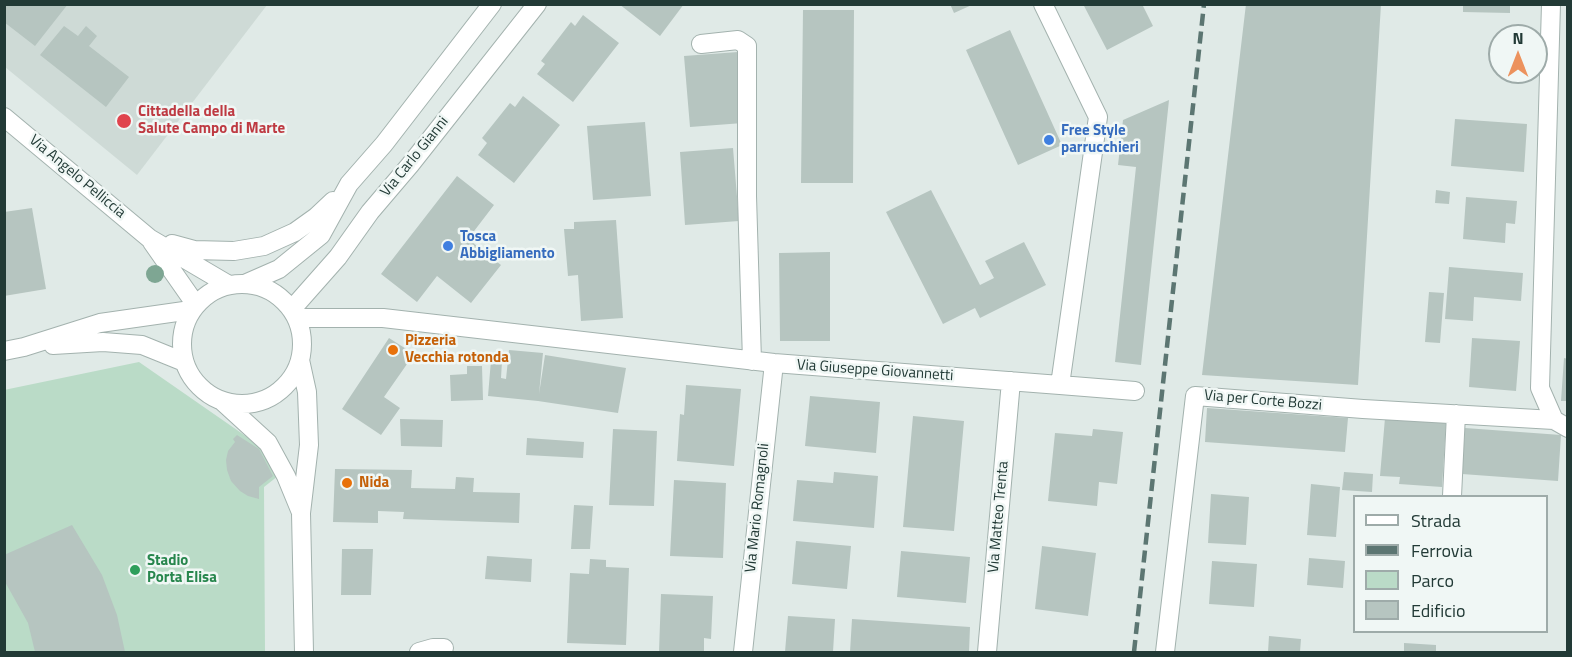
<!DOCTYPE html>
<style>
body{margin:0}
#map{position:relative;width:1572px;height:657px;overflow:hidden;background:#e0eae7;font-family:"Titillium Web",sans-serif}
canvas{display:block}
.frame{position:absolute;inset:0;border:6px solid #223a36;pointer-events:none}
.legend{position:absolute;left:1353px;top:495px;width:195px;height:138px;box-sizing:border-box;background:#f0f7f5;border:2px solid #9eaba9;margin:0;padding:8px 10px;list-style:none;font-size:18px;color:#223a36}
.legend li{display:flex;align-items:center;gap:12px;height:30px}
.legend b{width:30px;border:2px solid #9eaba9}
.north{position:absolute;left:1488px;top:24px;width:60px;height:60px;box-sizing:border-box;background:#f0f7f5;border:2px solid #9eaba9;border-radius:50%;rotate:0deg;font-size:16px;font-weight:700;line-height:24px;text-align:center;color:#223a36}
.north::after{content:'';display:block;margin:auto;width:21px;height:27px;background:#ec925d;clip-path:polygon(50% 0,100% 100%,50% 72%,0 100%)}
</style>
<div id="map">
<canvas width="1572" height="657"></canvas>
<div class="frame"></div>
<ul class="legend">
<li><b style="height:8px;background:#fff"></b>Strada</li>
<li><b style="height:8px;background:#5c7672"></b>Ferrovia</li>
<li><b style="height:16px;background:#badbc7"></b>Parco</li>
<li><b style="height:16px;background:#b6c5c0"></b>Edificio</li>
</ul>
<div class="north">N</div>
</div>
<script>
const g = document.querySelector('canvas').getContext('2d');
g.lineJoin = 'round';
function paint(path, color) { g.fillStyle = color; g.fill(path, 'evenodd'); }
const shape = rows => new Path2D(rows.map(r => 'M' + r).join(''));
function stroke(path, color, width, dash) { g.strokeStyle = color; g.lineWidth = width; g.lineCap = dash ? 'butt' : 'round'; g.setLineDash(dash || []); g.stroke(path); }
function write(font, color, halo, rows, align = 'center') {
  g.font = font + ' "Titillium Web",sans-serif'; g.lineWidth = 5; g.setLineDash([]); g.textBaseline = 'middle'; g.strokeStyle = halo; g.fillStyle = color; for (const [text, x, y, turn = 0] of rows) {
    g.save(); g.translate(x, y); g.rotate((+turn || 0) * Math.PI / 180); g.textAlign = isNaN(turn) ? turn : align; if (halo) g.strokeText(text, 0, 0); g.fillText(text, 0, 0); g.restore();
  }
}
paint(shape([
 [4,5,267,5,137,175,5,67]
]), '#cedad6');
paint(shape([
 [139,362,260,446,278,476,264,487,265,652,5,652,4,390]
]), '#badbc7');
paint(shape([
 [4,4,68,4,35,46,4,22],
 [619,4,684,4,660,36],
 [950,4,974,4,954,13],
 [1083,4,1142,4,1153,26,1107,50],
 [1246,4,1381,4,1358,385,1202,375],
 [1463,4,1510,4,1510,13,1463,12],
 [803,10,854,10,853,183,801,183],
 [583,15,619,43,573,102,537,74,545,64,541,61,571,22,575,26],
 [64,26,78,36,86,26,97,36,89,46,129,77,106,107,40,55],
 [1010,30,1062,145,1018,165,966,50],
 [738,52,743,123,690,127,684,56],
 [523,96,560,125,514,183,478,155,487,143,482,138,510,103,515,107],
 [1169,100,1141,365,1115,362,1136,167,1118,165,1123,120],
 [1455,119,1527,124,1524,172,1451,166],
 [645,122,651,196,593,200,587,126],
 [733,148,739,221,685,225,680,152],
 [457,176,494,205,468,239,501,265,471,303,437,276,417,302,381,274],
 [931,190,980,285,994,278,985,261,1024,242,1046,285,980,318,975,308,943,324,886,212],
 [1436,190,1450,192,1449,204,1435,203],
 [1466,197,1517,201,1515,224,1506,223,1505,243,1463,239],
 [32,208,46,289,4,296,4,212],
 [616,220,623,318,581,321,578,275,568,276,564,229,574,229,574,222],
 [830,252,830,341,780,341,779,253],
 [1449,267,1523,273,1521,301,1474,297,1473,321,1445,319],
 [1429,292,1444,293,1440,343,1425,342],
 [389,338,414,354,384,397,400,408,381,435,342,409],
 [1472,338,1520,341,1516,391,1469,387],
 [509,350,543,353,539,394,545,355,626,368,618,413,538,401,488,396,491,360,502,361,501,378,506,379],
 [1564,358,1568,359,1568,401,1561,401],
 [467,366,482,366,483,400,451,401,450,375,467,374],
 [686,385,741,389,734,466,677,461,680,414,684,415],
 [810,396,880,402,876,453,805,446],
 [1207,408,1348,418,1345,452,1205,442],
 [913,416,964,421,954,531,903,527],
 [1385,418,1446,423,1442,487,1399,484,1400,477,1380,476],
 [400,419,443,420,442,447,401,446],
 [1465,428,1561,435,1558,481,1462,474],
 [613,429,657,431,654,506,609,505],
 [1093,429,1123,432,1117,484,1099,482,1097,506,1048,501,1055,433,1092,436],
 [237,435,259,449,273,476,259,487,259,499,248,496,240,491,231,481,227,470,226,460,228,451,235,442,233,439],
 [527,438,584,442,583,458,526,455],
 [335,469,412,470,411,488,455,489,456,477,474,478,473,492,520,493,519,523,403,519,404,512,378,511,378,523,333,522],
 [834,472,878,476,874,528,793,521,797,480,833,483],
 [1344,472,1373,474,1372,492,1342,490],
 [674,480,726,483,723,558,670,556],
 [1311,484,1340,487,1336,537,1307,535],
 [1211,494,1249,497,1246,545,1208,543],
 [574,505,593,506,590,549,571,549],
 [72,525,102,575,117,615,125,652,35,652,28,623,4,580,4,555],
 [796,541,851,546,847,589,792,584],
 [1042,546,1096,553,1088,616,1035,609],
 [342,549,373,549,371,595,341,595],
 [901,551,970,557,966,603,897,597],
 [487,556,532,559,531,582,485,579],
 [1309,558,1345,561,1343,588,1307,585],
 [590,559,606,560,606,567,629,568,626,645,567,643,570,573,589,574],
 [1212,561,1257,564,1254,607,1209,604],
 [661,594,713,596,711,639,704,638,704,652,659,652],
 [788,616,835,619,833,652,785,652],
 [852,619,970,627,969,652,850,652],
 [1269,636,1301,639,1300,652,1268,652],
 [1404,643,1436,645,1436,652,1404,652]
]), '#b6c5c0');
const minor = shape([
 [1551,4,1540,388,1554,420],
 [701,44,738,40,747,46,747,196,752,361],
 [4,117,149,238,229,285],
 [152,242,196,305],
 [172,244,194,250,234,251,264,246,295,232,316,217,333,201],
 [247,283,279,269,321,235,349,184,384,144,492,4],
 '182 344a60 60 0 1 1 120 0a60 60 0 1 1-120 0Z',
 [292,309,338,257,370,212,410,165,537,4],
 [298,318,383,318,774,363,1060,385,1098,117,1043,4],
 [53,345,103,342,142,345,184,362],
 [4,351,24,347,100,323,191,310],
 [300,360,307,392,309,445,301,513,304,652],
 [1060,385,1135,391],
 [222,401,268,443,286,476,300,510],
 [1452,496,1456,414],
 [419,652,433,648,444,648],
 [743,652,774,363],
 [987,652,1011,381],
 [1165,652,1195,396,1363,409,1554,420,1568,428]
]);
stroke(minor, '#a3b2ae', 20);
stroke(minor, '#fff', 18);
stroke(shape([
 [1134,652,1204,4]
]), '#5c7672', 4.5, [12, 6]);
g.fillStyle = '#7ea693';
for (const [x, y] of [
 [155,274]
]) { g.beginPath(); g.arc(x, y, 9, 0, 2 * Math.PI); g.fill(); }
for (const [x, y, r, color] of [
 [124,121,8,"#e0444e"],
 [1049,140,6,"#3f7fe0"],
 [448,246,6,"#3f7fe0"],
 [393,350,6,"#e8710a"],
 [347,483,6,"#e8710a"],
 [135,570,6,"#2e9e5b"]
]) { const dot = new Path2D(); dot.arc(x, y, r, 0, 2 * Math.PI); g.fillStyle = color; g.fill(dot); stroke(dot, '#f0f7f5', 2); }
write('bold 15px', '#be3a42', '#f0f7f5', [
 ["Cittadella della",138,112],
 ["Salute Campo di Marte",138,129]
], 'left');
write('bold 15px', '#366cbe', '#f0f7f5', [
 ["Free Style",1061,131],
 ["parrucchieri",1061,148],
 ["Tosca",460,237],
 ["Abbigliamento",460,254]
], 'left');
write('15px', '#223a36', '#f0f7f5', [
 ["Via Carlo Gianni",415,157,-51],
 ["Via Angelo Pelliccia",77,177,40],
 ["Via Giuseppe Giovannetti",875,371,4],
 ["Via per Corte Bozzi",1263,401,5],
 ["Via Mario Romagnoli",758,508,-84],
 ["Via Matteo Trenta",999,517,-85]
]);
write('bold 15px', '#c56008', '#f0f7f5', [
 ["Pizzeria",405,341],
 ["Vecchia rotonda",405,358],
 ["Nida",359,483]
], 'left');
write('bold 15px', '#27864d', '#f0f7f5', [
 ["Stadio",147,561],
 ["Porta Elisa",147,578]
], 'left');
</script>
